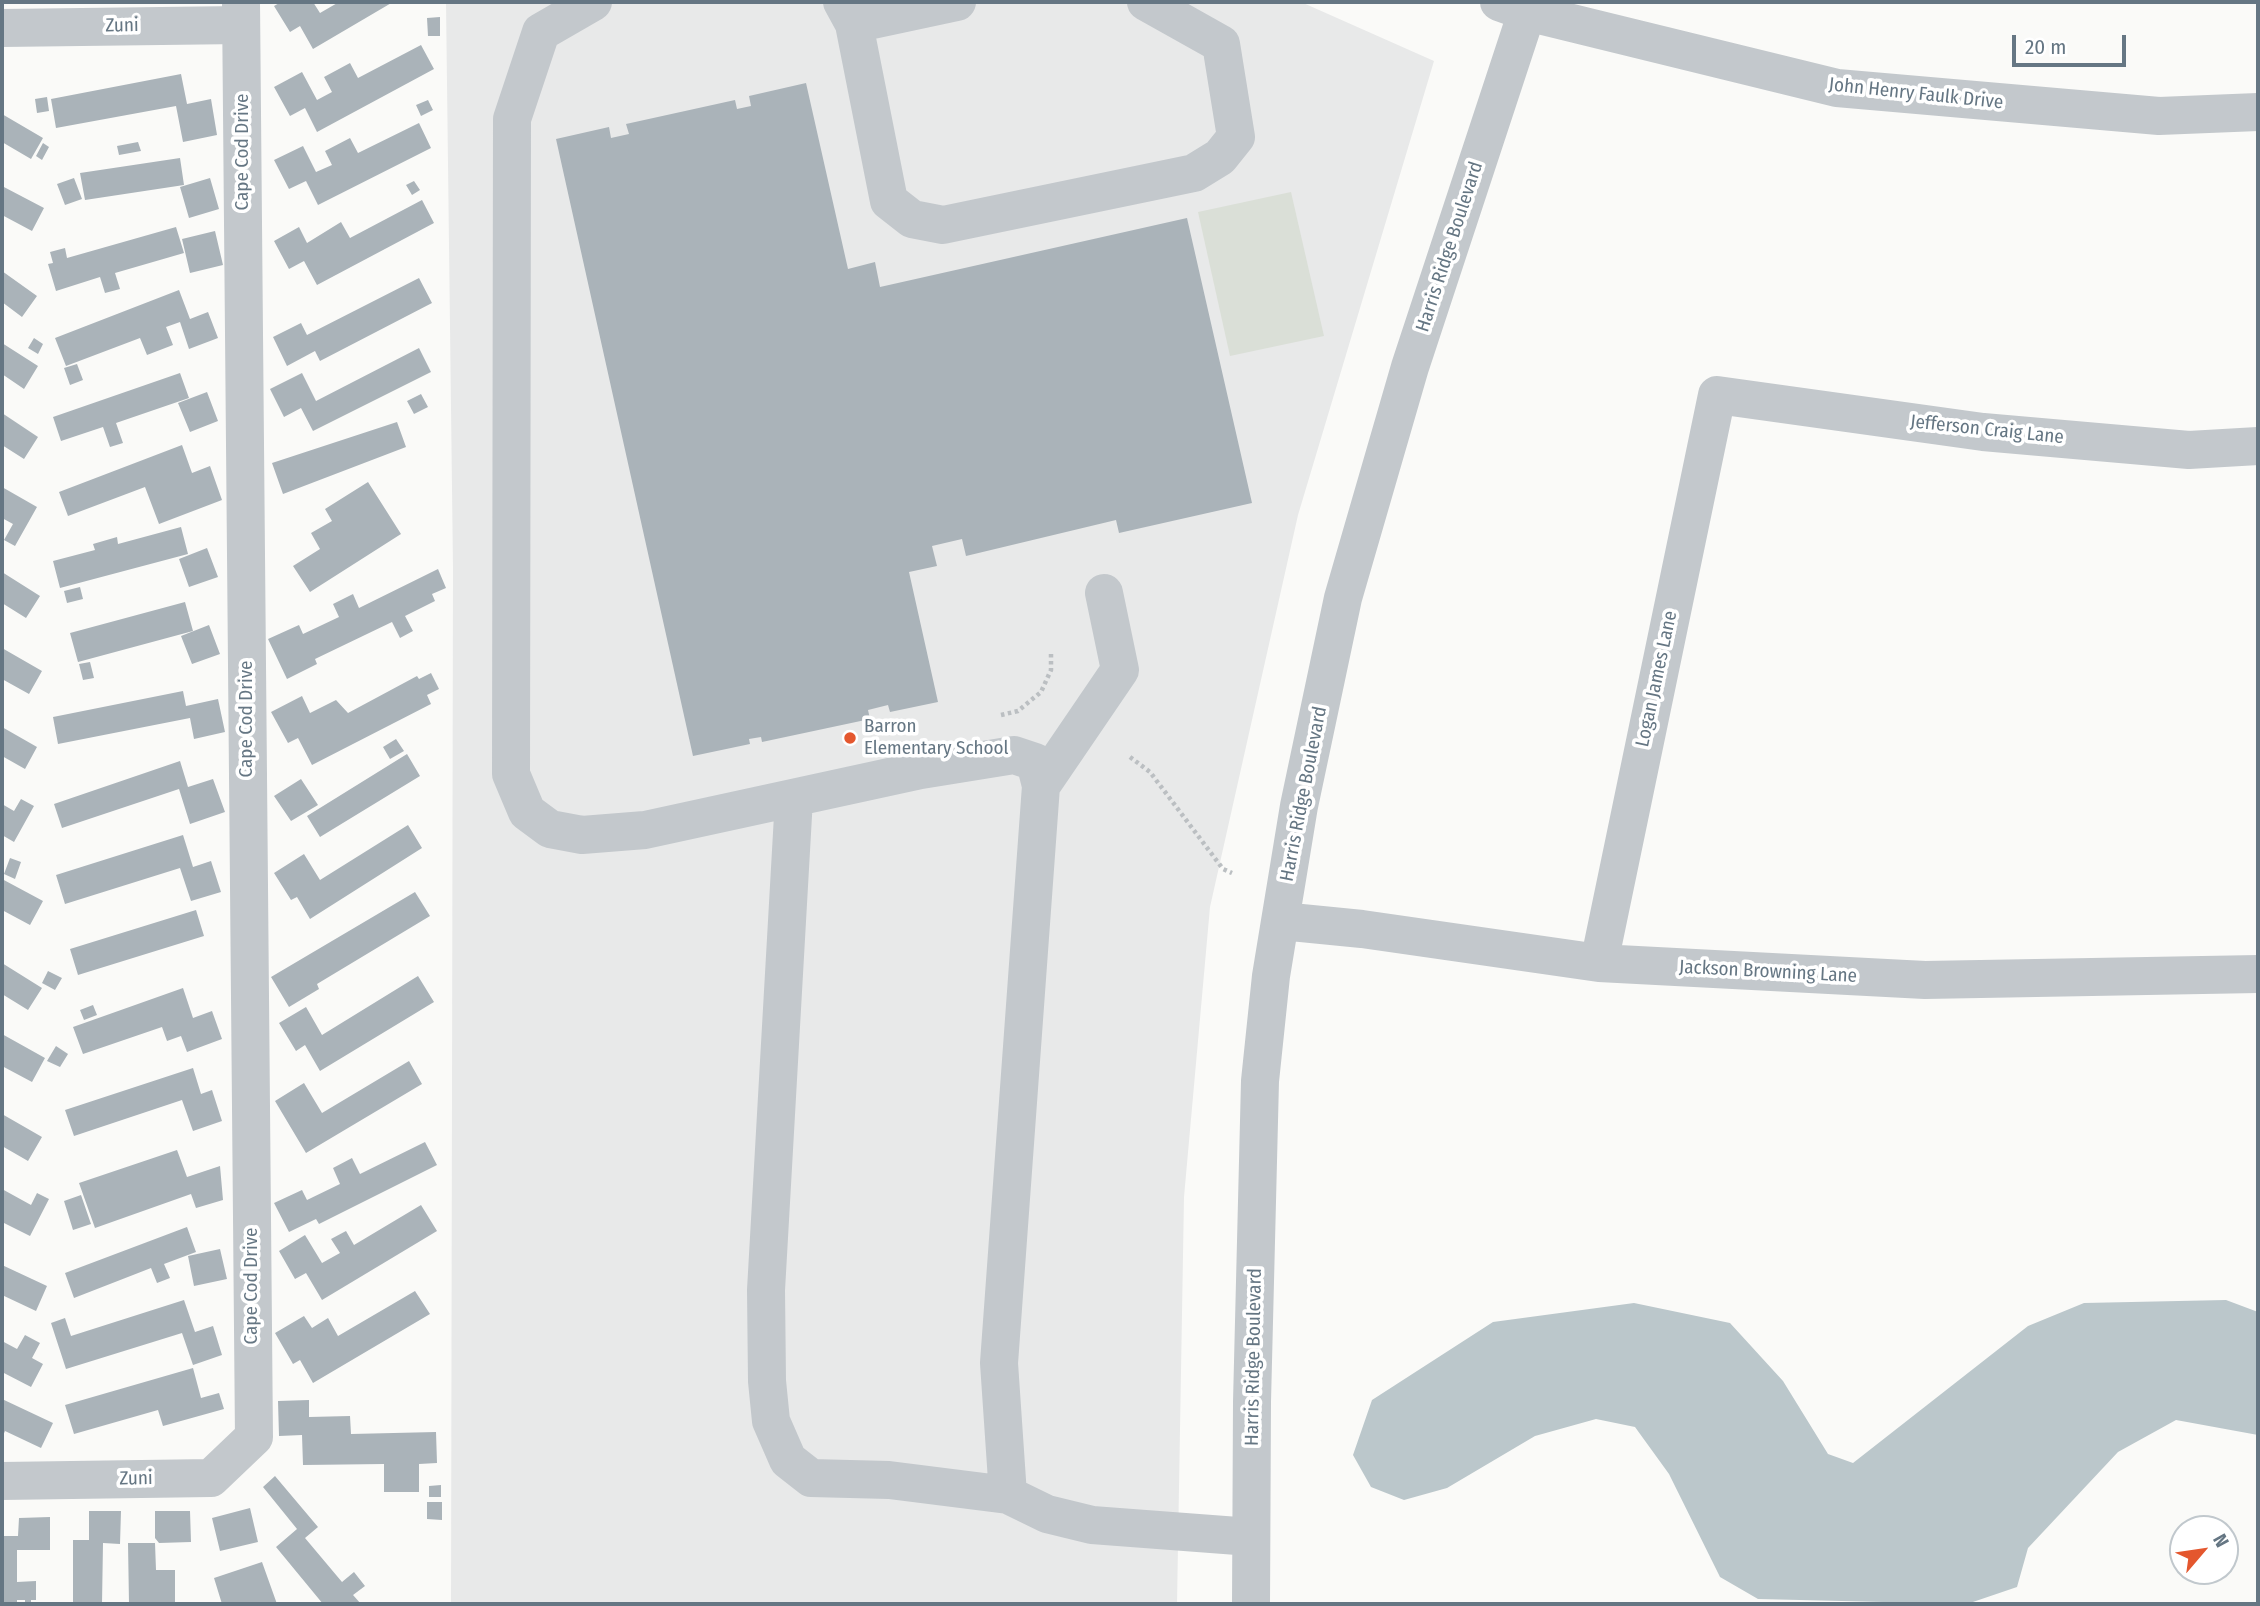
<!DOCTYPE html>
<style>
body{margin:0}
#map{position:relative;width:2260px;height:1606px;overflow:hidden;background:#fafaf8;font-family:"Fira Sans Condensed",sans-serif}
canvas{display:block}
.frame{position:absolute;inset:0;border:4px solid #657683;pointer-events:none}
.north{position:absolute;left:2169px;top:1515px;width:70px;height:70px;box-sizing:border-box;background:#fff;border:2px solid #c1c8cd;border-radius:50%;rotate:61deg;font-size:19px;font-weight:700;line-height:28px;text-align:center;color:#657683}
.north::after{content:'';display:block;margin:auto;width:24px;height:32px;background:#e4572e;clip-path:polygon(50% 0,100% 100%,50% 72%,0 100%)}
.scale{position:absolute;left:2012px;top:35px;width:114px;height:32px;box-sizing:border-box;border:4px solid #657683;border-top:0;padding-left:9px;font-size:21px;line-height:24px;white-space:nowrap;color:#657683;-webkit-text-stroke:5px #fff;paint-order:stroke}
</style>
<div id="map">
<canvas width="2260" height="1606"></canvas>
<div class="frame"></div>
<div class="north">N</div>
<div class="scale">20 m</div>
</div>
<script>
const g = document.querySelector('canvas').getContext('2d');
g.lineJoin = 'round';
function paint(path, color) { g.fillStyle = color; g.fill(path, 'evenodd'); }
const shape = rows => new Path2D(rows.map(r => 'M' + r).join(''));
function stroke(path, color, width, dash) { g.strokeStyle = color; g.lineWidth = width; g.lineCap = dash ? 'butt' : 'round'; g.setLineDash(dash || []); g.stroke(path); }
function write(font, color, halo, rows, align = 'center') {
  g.font = font + ' "Fira Sans Condensed",sans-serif'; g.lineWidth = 7; g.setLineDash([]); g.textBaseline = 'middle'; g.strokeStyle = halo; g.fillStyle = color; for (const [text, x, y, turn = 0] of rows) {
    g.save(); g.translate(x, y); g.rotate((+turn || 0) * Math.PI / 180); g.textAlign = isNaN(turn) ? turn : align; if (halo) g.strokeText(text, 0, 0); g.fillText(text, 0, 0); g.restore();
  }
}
paint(shape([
 [446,2,1301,2,1434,61,1298,515,1210,907,1184,1197,1177,1604,451,1604,453,569]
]), '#e8e9e9');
paint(shape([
 [1291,192,1324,336,1230,356,1198,212]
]), '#dadfd7');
paint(shape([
 [2226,1300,2258,1312,2258,1435,2176,1420,2118,1452,2028,1548,2017,1587,1967,1604,1758,1599,1720,1577,1669,1474,1635,1427,1596,1419,1535,1436,1447,1488,1404,1500,1371,1487,1353,1455,1372,1400,1493,1322,1634,1303,1730,1323,1783,1381,1828,1454,1853,1463,2028,1326,2084,1303]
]), '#bbc7cb');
paint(shape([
 [281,2,313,2,320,13,339,2,393,2,313,49,300,26,290,32,274,6],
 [440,17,440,36,428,36,427,18],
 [421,45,434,69,317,132,305,108,290,116,274,87,302,72,317,100,332,92,324,77,350,63,358,78],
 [181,74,187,104,211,99,217,135,183,142,176,106,56,128,51,99],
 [806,83,848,269,875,262,880,287,1187,218,1252,503,1119,533,1116,520,966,556,962,539,932,546,937,566,909,572,938,702,890,712,888,705,868,710,870,719,762,742,761,737,749,739,750,744,693,756,556,139,609,127,611,138,629,134,626,124,735,100,737,109,751,106,749,96],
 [47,97,49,111,37,113,35,99],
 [428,100,433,110,421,116,416,105],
 [2,114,43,138,31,159,2,142],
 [419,123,431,148,318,205,306,181,289,189,274,160,303,146,316,172,332,165,325,151,350,138,358,153],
 [138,142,141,151,119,155,117,146],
 [43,143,49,147,42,160,36,156],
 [180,158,184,185,85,200,80,173],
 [74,178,82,199,65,205,57,184],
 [210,178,219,209,189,218,180,187],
 [414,181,420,190,412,195,406,185],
 [2,186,44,208,32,231,2,215],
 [422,200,434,223,317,285,304,261,289,269,274,241,299,227,307,243,341,222,350,238],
 [176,227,184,253,115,273,120,289,105,293,100,277,56,291,48,264,53,263,50,252,65,248,67,258],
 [215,231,223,265,190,273,182,239],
 [2,271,37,296,22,317,2,302],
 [419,278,432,303,320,361,315,351,287,366,273,337,301,323,307,335],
 [179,290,190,319,208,312,218,338,189,349,180,322,166,327,173,345,147,355,140,338,66,366,55,338],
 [34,338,43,344,38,354,28,348],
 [2,343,38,366,24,389,2,374],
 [419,348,431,372,313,431,301,408,284,417,270,389,302,373,316,401],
 [77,364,83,380,70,385,64,368],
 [180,373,189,398,116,423,123,443,110,447,103,427,61,441,53,417],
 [207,392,218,421,190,432,178,403],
 [421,394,428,407,414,414,407,401],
 [2,413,38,437,24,459,2,445],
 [397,422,406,447,283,494,272,463],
 [182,445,192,473,210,466,222,500,159,524,145,487,68,516,59,492],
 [368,482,401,534,310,592,293,566,320,549,311,533,332,521,325,509],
 [2,487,37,507,15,546,4,540,13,524,2,518],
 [181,527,188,554,60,588,53,561,95,550,93,544,117,537,118,544],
 [207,548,218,577,189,587,179,559],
 [438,569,446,588,432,594,435,601,405,616,413,631,400,638,392,622,315,659,317,664,287,679,268,639,299,625,303,634,339,617,333,604,353,594,359,608],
 [2,572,40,596,26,618,2,603],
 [80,587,83,599,67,603,64,591],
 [185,602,193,631,78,662,70,633],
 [209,625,220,654,192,664,181,636],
 [2,648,42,671,29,694,2,679],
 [90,662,94,678,83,680,79,664],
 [431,673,439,689,427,695,431,704,312,765,298,738,288,743,271,712,302,696,310,713,336,700,348,713,417,676,419,679],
 [183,691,186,706,218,699,225,732,194,739,190,718,58,744,53,717],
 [2,727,37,747,25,769,2,756],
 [396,739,404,751,390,759,383,747],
 [407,754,420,776,320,837,307,816],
 [180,761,188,787,213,779,225,812,190,824,179,789,62,828,54,804],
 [301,779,318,805,291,821,274,796],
 [21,799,34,806,14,842,2,835,2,804,14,811],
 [408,825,422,848,310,919,297,897,291,900,274,873,304,854,320,880],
 [183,835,193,867,211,861,221,892,191,901,180,868,65,904,56,875],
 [10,858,21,862,15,879,4,874],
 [2,879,43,901,30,925,2,910],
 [415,892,430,916,317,984,319,989,289,1007,271,977],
 [196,910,204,936,78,975,70,949],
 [2,963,42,988,28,1010,2,994],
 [48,971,62,978,55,990,42,983],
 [418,976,434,1002,320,1071,305,1045,296,1051,279,1023,306,1007,322,1035],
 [183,988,193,1018,212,1011,222,1039,187,1052,181,1036,167,1041,162,1027,83,1054,73,1027],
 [93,1005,97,1015,84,1020,80,1010],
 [2,1034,45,1058,32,1082,2,1066],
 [56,1046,68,1054,60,1067,47,1061],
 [409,1061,422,1084,306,1153,275,1101,304,1083,322,1113],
 [193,1068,201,1094,212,1090,222,1121,193,1131,182,1100,74,1136,65,1110],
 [2,1114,42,1137,28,1161,2,1146],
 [425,1142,437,1165,319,1224,316,1219,289,1232,274,1203,302,1190,307,1200,340,1184,333,1168,352,1158,360,1174],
 [177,1150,187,1177,220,1166,223,1200,196,1208,191,1194,95,1228,79,1183],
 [2,1189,31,1205,37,1193,49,1199,30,1236,2,1222],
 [81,1195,91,1224,73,1230,64,1201],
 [421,1205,437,1231,322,1300,306,1273,295,1279,279,1251,305,1235,322,1263,340,1253,331,1239,346,1231,354,1245],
 [187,1227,196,1252,164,1264,170,1278,157,1283,151,1268,74,1298,65,1273],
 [220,1249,227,1279,194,1286,188,1256],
 [2,1265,47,1286,36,1311,2,1295],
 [415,1291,430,1314,313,1383,300,1360,293,1364,275,1333,304,1316,312,1328,328,1318,338,1336],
 [184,1300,195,1332,213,1326,222,1355,193,1365,182,1333,66,1369,51,1323,65,1318,71,1336],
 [25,1335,40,1343,32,1358,43,1364,31,1387,2,1372,2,1341,17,1349],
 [193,1368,201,1398,219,1393,224,1409,163,1426,158,1410,74,1434,65,1405],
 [2,1399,53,1423,41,1448,5,1431,2,1438],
 [309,1400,309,1417,350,1416,351,1434,436,1432,437,1463,419,1464,419,1492,384,1492,384,1464,303,1465,302,1435,279,1436,278,1401],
 [275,1476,318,1527,305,1538,342,1582,354,1572,365,1586,353,1595,361,1604,323,1604,276,1547,297,1529,263,1487],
 [441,1485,441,1497,429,1497,429,1486],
 [427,1502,442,1502,442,1520,427,1519],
 [250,1508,258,1542,220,1551,212,1518],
 [89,1511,121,1511,120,1544,103,1543,102,1604,73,1604,73,1540,89,1540],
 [155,1511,190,1511,191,1542,159,1543,155,1538],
 [50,1517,50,1550,17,1550,17,1582,36,1581,36,1600,31,1600,31,1604,25,1604,25,1600,17,1600,17,1604,2,1604,2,1536,18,1536,19,1518],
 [128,1543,155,1543,156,1570,175,1570,175,1602,129,1604],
 [262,1562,277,1604,222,1604,214,1578]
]), '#aab3b9');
stroke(shape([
 [1001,715,1018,711,1041,692,1051,670,1051,652],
 [1130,757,1150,772,1223,869,1232,873]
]), '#bbbfc2', 4.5, [3.5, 3.5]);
stroke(shape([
 [593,2,541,32,512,119,511,774,527,812,550,829,582,835,645,830,921,770,1014,755,1035,762,1041,786,999,1363,1008,1495],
 [842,2,854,24,889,201,912,219,943,225,1194,173,1220,157,1236,137,1221,44,1146,2],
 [1499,2,1527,12,1837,88,2159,116,2258,112],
 [854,24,957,2],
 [2,28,241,25],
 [1041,786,1120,670,1104,593],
 [794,798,766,1290,767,1381,771,1421,788,1460,811,1478,889,1480,1008,1495,1047,1514,1092,1525,1251,1537],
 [1281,921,1362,929,1599,963,1925,980,2258,974],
 [1599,963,1717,395,1983,432,2189,450,2258,446],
 [2,1481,211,1478,254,1437,241,2],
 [1251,1604,1252,1402,1260,1081,1271,976,1299,806,1343,598,1410,367,1527,12]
]), '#c3c8cc', 38);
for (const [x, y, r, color] of [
 [850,738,7,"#e4572e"]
]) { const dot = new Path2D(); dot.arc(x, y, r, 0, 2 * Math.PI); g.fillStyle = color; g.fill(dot); stroke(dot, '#fff', 2.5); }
write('19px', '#657683', '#fff', [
 ["Zuni",122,26,-1],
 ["John Henry Faulk Drive",1916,94,6],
 ["Cape Cod Drive",243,152,-90],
 ["Harris Ridge Boulevard",1450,247,-72],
 ["Jefferson Craig Lane",1987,430,6],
 ["Logan James Lane",1657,679,-78],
 ["Cape Cod Drive",247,719,-90],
 ["Harris Ridge Boulevard",1304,794,-79],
 ["Jackson Browning Lane",1768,972,3],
 ["Cape Cod Drive",252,1286,-90],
 ["Harris Ridge Boulevard",1254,1357,-89],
 ["Zuni",136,1479,-1]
]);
write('19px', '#657683', '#fff', [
 ["Barron",864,727],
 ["Elementary School",864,749]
], 'left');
</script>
